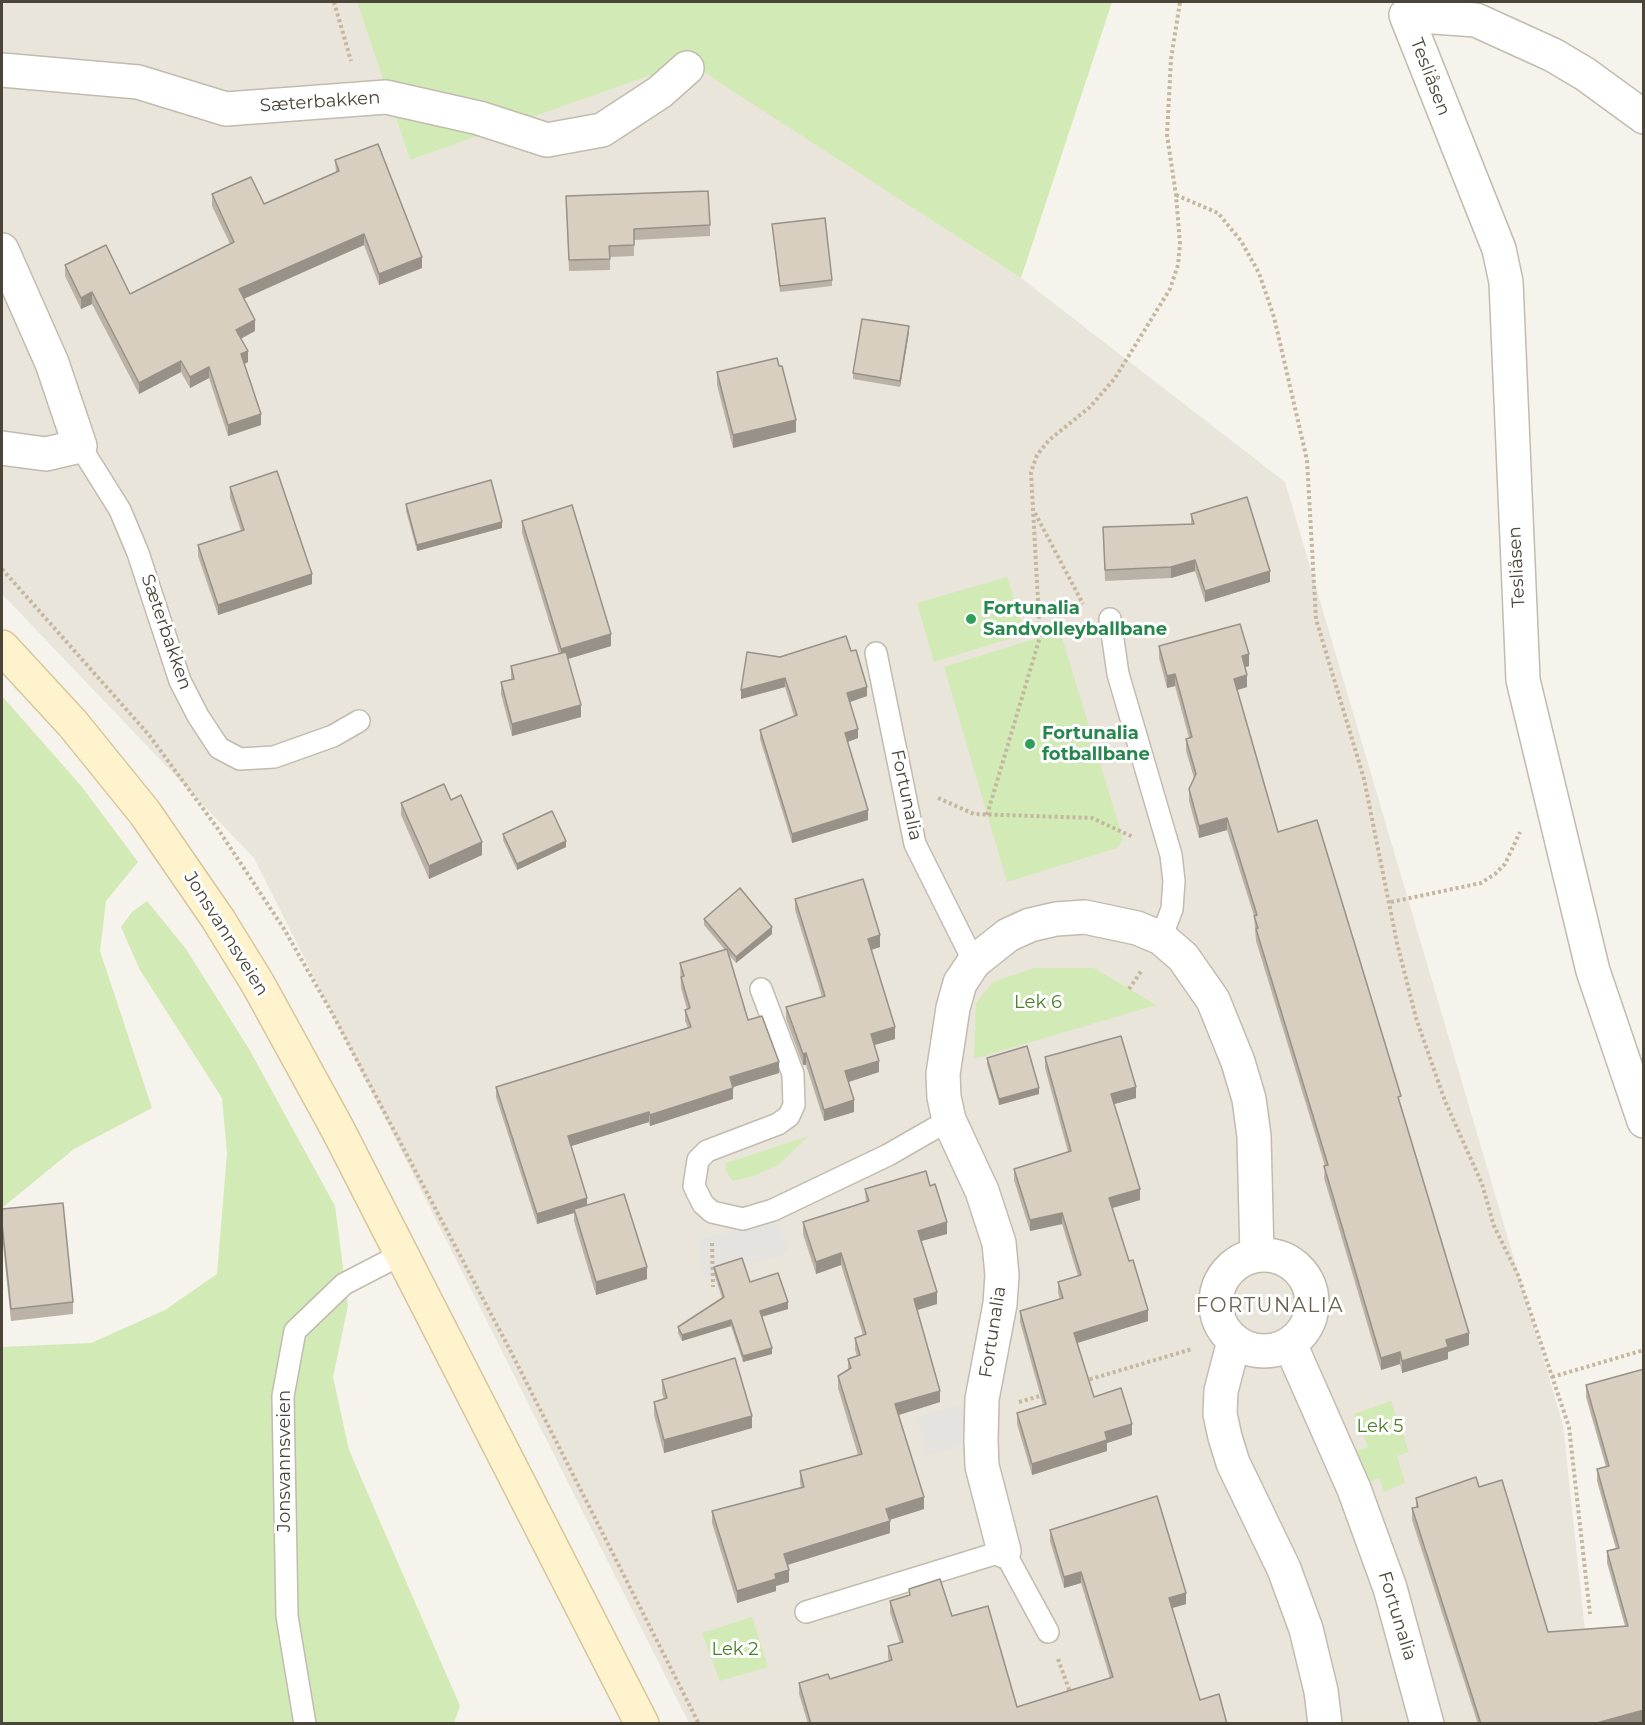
<!DOCTYPE html>
<meta charset="utf-8">
<style>
body{margin:0}
#map{position:relative;width:1645px;height:1725px;overflow:hidden;background:#f6f3ec;font-family:Montserrat,sans-serif}
canvas{display:block}
.frame{position:absolute;inset:0;border:3px solid #4b4439;pointer-events:none}
</style>
<div id="map">
<canvas width="1645" height="1725"></canvas>
<div class="frame"></div>
</div>
<script>
const g = document.querySelector('canvas').getContext('2d');
g.lineJoin = 'round';
function paint(path, color) { g.fillStyle = color; g.fill(path, 'evenodd'); }
const shape = rows => new Path2D(rows.map(r => 'M' + r).join(''));
function stroke(path, color, width, dash) { g.strokeStyle = color; g.lineWidth = width; g.lineCap = dash ? 'butt' : 'round'; g.setLineDash(dash || []); g.stroke(path); }
function write(font, color, halo, rows, align = 'center') {
  g.font = font + ' Montserrat,sans-serif'; g.lineWidth = 6; g.setLineDash([]); g.textBaseline = 'middle'; g.strokeStyle = halo; g.fillStyle = color; for (const [text, x, y, turn = 0] of rows) {
    g.save(); g.translate(x, y); g.rotate((+turn || 0) * Math.PI / 180); g.textAlign = isNaN(turn) ? turn : align; if (halo) g.strokeText(text, 0, 0); g.fillText(text, 0, 0); g.restore();
  }
}
paint(shape([
 [2,2,357,2,410,160,688,61,1021,278,1285,482,1563,1425,1595,1723,689,1723,254,858,2,594]
]), '#eae5da');
paint(shape([
 [357,2,1112,2,1021,278,688,62,410,160],
 [1007,577,1025,634,934,662,917,603],
 [1060,631,1123,839,1117,848,1007,882,944,667],
 [2,696,82,787,138,862,106,901,100,951,152,1108,74,1149,2,1208],
 [147,901,186,949,249,1049,335,1206,348,1306,333,1377,349,1450,460,1706,454,1723,2,1723,2,1347,91,1343,165,1310,217,1274,227,1153,222,1098,140,970,121,927,132,912],
 [1034,968,1094,968,1156,1005,974,1059,976,1003,993,982],
 [809,1136,778,1165,754,1176,733,1181,725,1170,726,1163],
 [1391,1401,1409,1452,1397,1456,1405,1483,1384,1492,1379,1478,1354,1489,1339,1455,1368,1447,1354,1414],
 [752,1617,768,1667,720,1681,702,1633]
]), '#d2eab5');
paint(shape([
 [776,1219,788,1253,705,1278,697,1240],
 [982,1399,981,1440,928,1455,917,1417]
]), '#e5e3e0');
const service = shape([
 [80,446,120,510,138,553,180,681,198,716,219,748,240,759,274,757,333,736,359,721],
 [1110,619,1118,674,1171,855,1174,881,1172,909,1161,938],
 [876,653,915,844,974,962],
 [761,989,793,1074,794,1105,789,1116,778,1124,707,1151,698,1160,694,1186,703,1204,712,1212,743,1219,773,1210,888,1155,949,1120],
 [806,1612,1004,1551,1048,1632],
 [305,1724,287,1616,283,1396,295,1331,344,1284,402,1254]
]);
const minor = shape([
 [2,70,138,82,226,109,386,97,479,118,547,140,602,130,660,92,687,68],
 [1644,117,1585,74,1553,55,1476,20,1406,15,1499,249,1506,282,1523,680,1593,971,1644,1121],
 [2,250,52,363,80,446,46,454,2,448],
 '1216 1303a48 48 0 1 1 96 0a48 48 0 1 1-96 0Z',
 [1234,1341,1221,1391,1220,1414,1225,1437,1233,1463,1284,1569,1306,1629,1321,1691,1325,1724],
 [1290,1344,1354,1489,1390,1588,1427,1724],
 [1004,1551,982,1466,981,1440,982,1399,1000,1304,1002,1275,999,1243,982,1191,949,1120,944,1097,943,1074,953,1008,960,983,974,962,1008,935,1030,925,1056,919,1085,917,1137,928,1161,938,1183,957,1213,1000,1238,1062,1249,1099,1254,1136,1257,1255]
]);
const secondary = shape([
 [2,647,73,724,145,813,218,919,258,984,337,1128,642,1724]
]);
stroke(service, '#c2bbae', 24);
stroke(minor, '#c2bbae', 36);
stroke(secondary, '#d6c79b', 36);
stroke(shape([
 [334,2,351,61],
 [1176,195,1218,213,1241,241,1259,273,1274,317,1307,460,1316,619,1364,779,1397,943,1416,1018,1445,1101,1482,1184,1494,1226,1518,1275,1569,1427,1590,1614],
 [1035,513,1083,604],
 [2,569,149,735,218,829,284,929,332,1013,510,1350,699,1724],
 [938,798,974,814,1092,818,1133,837],
 [987,815,1040,637,1031,472,1037,455,1049,440,1090,407,1115,378,1170,289,1178,265,1180,244,1176,195,1167,135,1171,59,1180,2],
 [1391,902,1481,883,1495,874,1505,864,1520,832],
 [1129,989,1142,970],
 [712,1243,713,1287],
 [1552,1377,1644,1350],
 [1084,1381,1192,1349],
 [1019,1402,1043,1395],
 [1058,1659,1071,1695]
]), '#c4b79f', 4, [3, 3]);
stroke(service, '#fff', 21);
stroke(minor, '#fff', 33);
stroke(secondary, '#fff3cd', 33);
paint(shape([
 [335,160,422,268,379,285,364,245,244,298,255,331,241,339,248,362,244,364,261,425,228,436,209,378,190,388,181,372,139,394,92,304,81,309,65,276,65,265,130,294,230,244,212,206,212,194,264,204,336,173],
 [566,196,710,225,710,236,634,240,634,256,610,257,610,270,569,271],
 [772,224,832,280,832,286,780,292],
 [909,332,900,387,853,379,853,373],
 [717,372,796,432,733,448,717,385],
 [230,487,312,584,218,615,198,556,198,545,241,531,230,498],
 [406,504,502,528,417,551,406,511],
 [1191,514,1270,582,1205,602,1195,571,1171,578,1105,581,1103,527,1191,524],
 [522,521,611,646,568,659,581,717,512,736,501,694,501,682,511,679,511,666,559,654,522,533],
 [1159,646,1249,666,1245,667,1247,687,1237,690,1278,832,1401,1106,1469,1345,1448,1352,1448,1359,1402,1373,1400,1364,1381,1370,1324,1178,1325,1166,1256,941,1254,916,1227,830,1199,838,1189,801,1189,789,1194,778,1186,751,1186,739,1189,738,1175,686,1167,688,1159,658],
 [851,651,867,696,850,702,858,738,847,742,868,820,792,843,760,739,760,730,794,716,785,687,741,699,780,657],
 [401,803,482,855,429,879,401,815],
 [503,834,566,847,517,870,503,840],
 [795,899,880,947,871,950,895,1039,874,1045,879,1072,849,1082,854,1112,824,1121,806,1065,803,1065,786,1019,786,1007,822,997,795,910],
 [704,919,772,934,736,963,728,954,748,1020,779,1073,733,1087,733,1099,650,1126,649,1122,571,1146,587,1205,647,1279,596,1295,574,1221,574,1213,537,1224,496,1097,496,1087,688,1028,685,1021,685,1010,687,1009,681,988,680,963,725,950,704,925],
 [1045,1057,1136,1098,1114,1104,1140,1200,1112,1208,1148,1321,1077,1343,1094,1397,1132,1435,1107,1443,1107,1451,1032,1475,1017,1424,1017,1413,1043,1405,1020,1322,1020,1311,1060,1299,1058,1293,1058,1282,1078,1276,1062,1224,1030,1231,1014,1180,1014,1169,1068,1152,1045,1068],
 [987,1058,1039,1094,999,1105,987,1064],
 [865,1189,947,1234,921,1241,937,1304,917,1310,940,1402,899,1415,924,1509,889,1520,890,1533,787,1565,789,1582,776,1586,776,1591,737,1603,712,1523,712,1511,801,1487,800,1483,800,1471,858,1455,838,1388,838,1376,848,1369,848,1359,857,1356,855,1350,855,1338,863,1335,841,1265,816,1274,803,1234,803,1222,866,1202],
 [2,1209,73,1302,73,1314,11,1321,2,1235],
 [714,1267,750,1282,788,1309,762,1317,772,1354,743,1362,731,1326,682,1341,678,1333,678,1327,722,1298,714,1273],
 [1644,1369,1644,1722,1638,1724,1478,1724,1412,1520,1412,1508,1416,1507,1416,1498,1479,1487,1548,1632,1625,1626,1607,1563,1607,1551,1616,1549,1597,1481,1597,1469,1606,1467,1586,1397,1586,1385],
 [662,1380,752,1428,664,1453,654,1415,654,1402,664,1399,662,1393],
 [1050,1530,1186,1604,1172,1608,1200,1700,1227,1724,808,1724,799,1694,799,1683,830,1679,889,1661,888,1658,888,1646,900,1643,890,1612,890,1601,909,1595,909,1589,952,1616,1017,1707,1110,1678,1081,1583,1064,1588,1050,1541]
]), '#bab2a6');
paint(shape([
 [364,234,364,245,239,301,239,289],
 [422,257,422,268,379,285,379,274],
 [92,292,92,304,81,309,81,298],
 [255,320,255,331,236,341,236,330],
 [909,326,909,332,900,387,900,381],
 [248,351,248,362,241,366,241,354],
 [181,361,181,372,139,394,139,383],
 [209,367,209,378,190,388,190,377],
 [261,414,261,425,228,436,228,425],
 [796,420,796,432,733,448,733,435],
 [502,522,502,528,417,551,417,545],
 [1195,560,1195,571,1171,578,1171,567],
 [1270,571,1270,582,1205,602,1205,591],
 [312,574,312,584,218,615,218,605],
 [611,634,611,646,561,661,561,649],
 [1249,654,1249,666,1242,668,1242,656],
 [1175,674,1175,686,1167,688,1167,676],
 [1247,675,1247,687,1234,691,1234,679],
 [785,678,785,687,741,699,741,690],
 [867,687,867,696,847,703,847,693],
 [581,705,581,717,512,736,512,724],
 [858,729,858,738,845,743,845,733],
 [868,810,868,820,792,843,792,834],
 [1227,818,1227,830,1199,838,1199,826],
 [566,841,566,847,517,870,517,864],
 [482,842,482,855,429,879,429,866],
 [772,927,772,934,736,963,736,957],
 [880,935,880,947,868,951,868,939],
 [895,1027,895,1039,871,1046,871,1034],
 [806,1053,806,1065,803,1065,803,1054],
 [879,1061,879,1072,845,1083,845,1071],
 [779,1062,779,1073,730,1088,730,1077],
 [1136,1087,1136,1098,1111,1105,1111,1094],
 [733,1088,733,1099,650,1126,650,1115],
 [1039,1088,1039,1094,999,1105,999,1099],
 [854,1100,854,1112,824,1121,824,1110],
 [649,1112,649,1122,568,1147,568,1136],
 [1140,1189,1140,1200,1109,1209,1109,1198],
 [587,1198,587,1209,574,1209,574,1213,537,1224,537,1214],
 [1062,1213,1062,1224,1030,1231,1030,1220],
 [947,1222,947,1234,918,1242,918,1231],
 [841,1253,841,1265,816,1274,816,1262],
 [647,1267,647,1279,596,1295,596,1282],
 [937,1292,937,1304,914,1311,914,1299],
 [788,1302,788,1309,760,1317,760,1311],
 [1148,1310,1148,1321,1074,1344,1074,1333],
 [731,1320,731,1326,682,1341,682,1335],
 [1469,1333,1469,1345,1448,1352,1448,1359,1402,1373,1402,1361,1446,1340],
 [772,1348,772,1354,743,1362,743,1356],
 [1400,1352,1400,1364,1381,1370,1381,1358],
 [940,1391,940,1402,895,1416,895,1404],
 [752,1416,752,1428,664,1453,664,1440],
 [1132,1424,1132,1435,1107,1443,1107,1451,1032,1475,1032,1464,1105,1432],
 [924,1497,924,1509,886,1521,886,1509],
 [890,1521,890,1533,784,1566,784,1554],
 [789,1570,789,1582,776,1586,776,1591,737,1603,737,1591,775,1574],
 [1081,1572,1081,1583,1064,1588,1064,1577],
 [1186,1593,1186,1604,1169,1609,1169,1598],
 [1644,1710,1644,1722,1638,1724,1593,1724]
]), '#979187');
const building = shape([
 [378,144,422,257,379,274,364,234,239,289,255,320,236,330,248,351,241,354,261,414,228,425,209,367,190,377,181,361,139,383,92,292,81,298,65,265,106,245,130,294,234,242,212,194,251,177,264,204,339,171,335,160,378,144],
 [708,191,710,225,634,229,634,245,609,246,610,259,569,260,566,196,708,191],
 [825,218,832,280,780,286,772,224,825,218],
 [862,319,909,326,900,381,853,373,862,319],
 [777,358,779,366,782,366,796,420,733,435,717,372,777,358],
 [277,471,312,574,218,605,198,545,244,530,230,487,277,471],
 [491,480,502,522,417,545,406,504,491,480],
 [1247,497,1270,571,1205,591,1195,560,1171,567,1105,570,1103,527,1194,524,1191,514,1247,497],
 [572,505,611,634,561,649,522,521,572,505],
 [1240,624,1249,654,1242,656,1247,675,1234,679,1278,832,1317,820,1401,1096,1398,1097,1469,1333,1446,1340,1448,1347,1402,1361,1400,1352,1381,1358,1324,1166,1328,1165,1256,929,1258,928,1254,916,1257,915,1227,818,1199,826,1189,789,1196,774,1186,739,1192,737,1175,674,1167,676,1159,646,1240,624],
 [846,636,851,651,856,650,867,687,847,693,858,729,845,733,868,810,792,834,760,730,797,715,785,678,741,690,747,652,780,657,846,636],
 [566,652,581,705,512,724,501,682,514,679,511,666,566,652],
 [444,784,451,800,461,795,482,842,429,866,401,803,444,784],
 [552,811,566,841,517,864,503,834,552,811],
 [863,879,880,935,868,939,895,1027,871,1034,879,1061,845,1071,854,1100,824,1110,806,1053,803,1054,786,1007,825,996,795,899,863,879],
 [740,888,772,927,736,957,704,919,740,888],
 [727,949,748,1020,762,1016,779,1062,730,1077,733,1088,650,1115,649,1112,568,1136,587,1198,537,1214,496,1087,691,1027,685,1010,690,1008,681,977,684,976,680,963,727,949],
 [1121,1036,1136,1087,1111,1094,1140,1189,1109,1198,1129,1261,1133,1260,1148,1310,1074,1333,1094,1397,1121,1388,1132,1424,1105,1432,1107,1440,1032,1464,1017,1413,1046,1404,1020,1311,1063,1298,1058,1282,1081,1275,1062,1213,1030,1220,1014,1169,1071,1151,1045,1057,1121,1036],
 [1027,1046,1039,1088,999,1099,987,1058,1027,1046],
 [926,1171,930,1186,935,1184,947,1222,918,1231,937,1292,914,1299,940,1391,895,1404,924,1497,886,1509,890,1521,784,1554,789,1570,775,1574,776,1579,737,1591,712,1511,804,1487,800,1471,862,1454,838,1376,851,1368,848,1359,860,1355,855,1338,866,1334,841,1253,816,1262,803,1222,869,1201,865,1189,926,1171],
 [624,1194,647,1267,596,1282,574,1209,624,1194],
 [63,1203,73,1302,11,1309,2,1223,2,1209,63,1203],
 [742,1258,750,1282,778,1273,788,1302,760,1311,772,1348,743,1356,731,1320,682,1335,678,1327,724,1297,714,1267,742,1258],
 [735,1358,752,1416,664,1440,654,1402,667,1398,662,1380,735,1358],
 [1644,1369,1644,1710,1593,1724,1481,1724,1412,1508,1418,1507,1416,1498,1476,1477,1479,1487,1502,1480,1548,1632,1628,1626,1607,1551,1619,1548,1597,1469,1609,1466,1586,1385,1644,1369],
 [1157,1496,1186,1593,1169,1598,1200,1700,1219,1694,1227,1724,811,1724,799,1683,828,1674,830,1679,892,1660,888,1646,903,1642,890,1601,910,1595,909,1589,940,1579,952,1616,988,1606,1017,1707,1113,1677,1081,1572,1064,1577,1050,1530,1157,1496]
]);
paint(building, '#d8cfc1');
stroke(building, '#979187', 1.5);
for (const [x, y, r, color] of [
 [971,619,6,"#2e9e5b"],
 [1030,744,6,"#2e9e5b"]
]) { const dot = new Path2D(); dot.arc(x, y, r, 0, 2 * Math.PI); g.fillStyle = color; g.fill(dot); stroke(dot, '#fff', 2); }
write('18px', '#4b4439', '#fff', [
 ["Tesliåsen",1430,77,69],
 ["Sæterbakken",320,102,-4],
 ["Tesliåsen",1517,567,-93],
 ["Sæterbakken",166,632,71],
 ["Fortunalia",906,795,78],
 ["Jonsvannsveien",226,934,58],
 ["Fortunalia",993,1332,-81],
 ["Jonsvannsveien",285,1461,-90],
 ["Fortunalia",1397,1616,73]
]);
write('bold 18px', '#27864d', '#fff', [
 ["Fortunalia",983,609],
 ["Sandvolleyballbane",983,630],
 ["Fortunalia",1042,734],
 ["fotballbane",1042,755]
], 'left');
write('18px', '#4a7f2a', '#fff', [
 ["Lek 6",1038,1003],
 ["Lek 5",1380,1427],
 ["Lek 2",735,1650]
]);
g.letterSpacing = '1.5px';
write('20px', '#6e6250', '#fff', [
 ["FORTUNALIA",1270,1306]
]);
g.letterSpacing = '0px';
</script>
